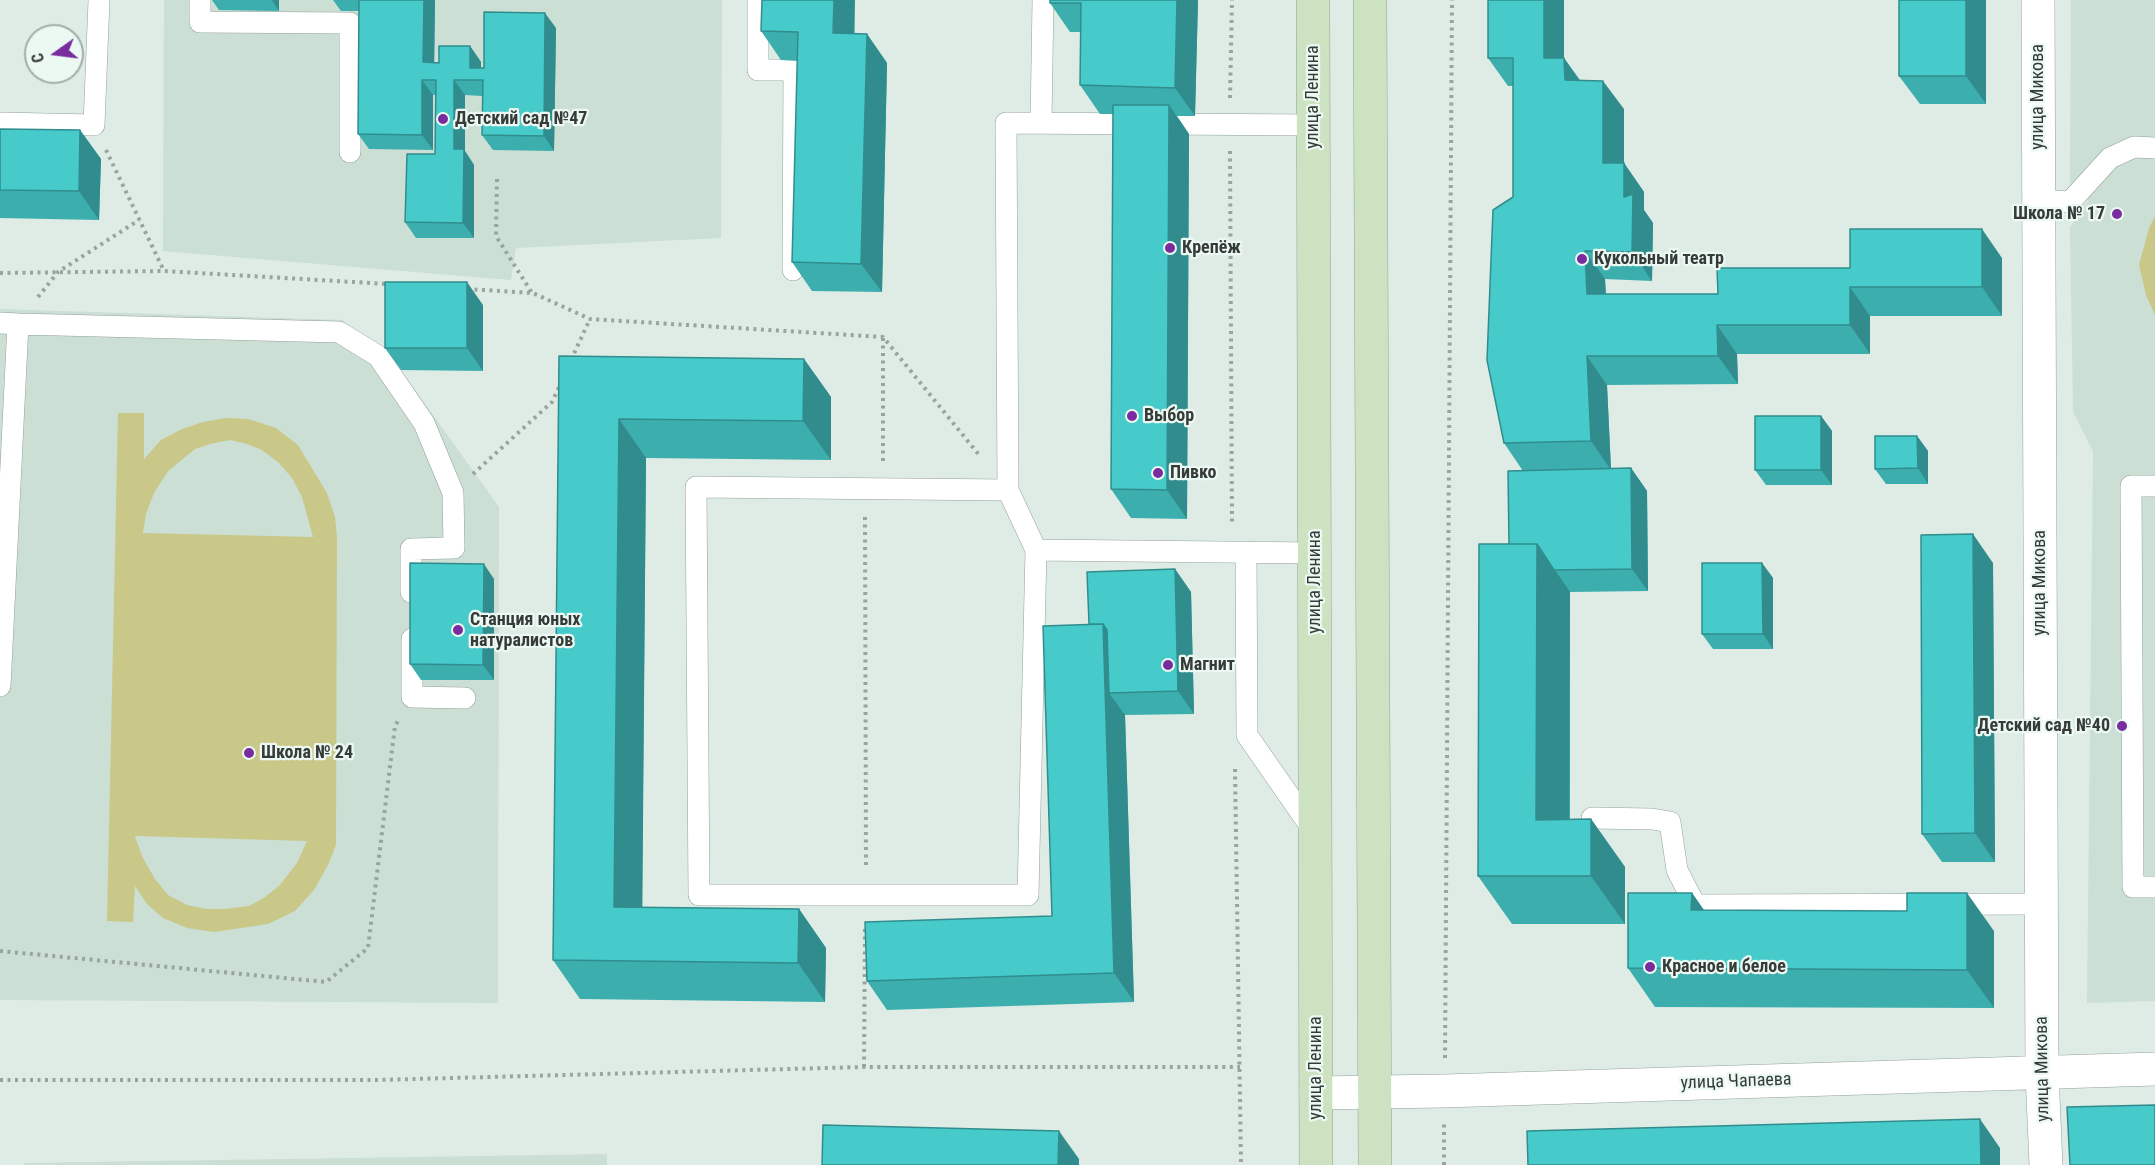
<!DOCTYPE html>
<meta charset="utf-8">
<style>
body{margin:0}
#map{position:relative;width:2155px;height:1165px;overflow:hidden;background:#deece5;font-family:"Roboto Condensed",sans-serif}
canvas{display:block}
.north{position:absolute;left:24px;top:24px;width:60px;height:60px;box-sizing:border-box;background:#ebf9f2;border:2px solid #a3ada8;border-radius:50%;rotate:256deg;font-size:16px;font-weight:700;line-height:24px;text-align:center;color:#363b39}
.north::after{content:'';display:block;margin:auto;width:21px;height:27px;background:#782c9e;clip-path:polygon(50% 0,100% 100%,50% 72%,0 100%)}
</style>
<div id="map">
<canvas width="2155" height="1165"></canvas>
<div class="north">С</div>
</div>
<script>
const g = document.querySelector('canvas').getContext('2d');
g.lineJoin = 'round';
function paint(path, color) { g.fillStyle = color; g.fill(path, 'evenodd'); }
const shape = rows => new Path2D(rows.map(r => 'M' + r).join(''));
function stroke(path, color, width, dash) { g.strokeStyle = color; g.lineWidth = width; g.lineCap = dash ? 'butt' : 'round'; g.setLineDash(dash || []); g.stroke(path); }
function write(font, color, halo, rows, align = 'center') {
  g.font = font + ' "Roboto Condensed",sans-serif'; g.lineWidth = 4.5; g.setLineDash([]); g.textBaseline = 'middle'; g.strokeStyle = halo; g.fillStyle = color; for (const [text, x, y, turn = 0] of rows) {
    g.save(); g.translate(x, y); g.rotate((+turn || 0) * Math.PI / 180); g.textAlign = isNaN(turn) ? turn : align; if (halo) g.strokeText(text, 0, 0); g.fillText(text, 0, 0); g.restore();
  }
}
paint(shape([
 [164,0,722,0,721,238,516,248,511,280,163,251],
 [2071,0,2155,0,2155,1001,2087,1003,2093,451,2073,412,2070,227,2088,201,2070,184],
 [0,309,343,320,413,387,499,507,498,1003,0,1000],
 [607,1154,607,1165,24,1165,24,1163]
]), '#cbdfd5');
paint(shape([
 [2155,216,2155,315,2146,295,2139,265,2149,228],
 [118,413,144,413,144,459,161,440,182,429,203,422,225,418,248,419,276,428,298,445,327,493,335,517,337,538,336,845,328,865,314,890,295,911,268,924,214,932,187,928,163,918,147,904,135,886,133,922,107,921],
 [230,440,247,444,262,450,279,463,292,478,302,497,313,537,143,533,146,514,154,493,168,471,195,449,210,444],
 [135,837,136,836,307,841,297,863,280,885,265,897,249,906,224,909,207,909,187,905,168,895,155,879,143,858]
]), '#c9c888');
const service = shape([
 [200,0,200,22,350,23,350,152],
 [758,0,758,70,794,70,793,270],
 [0,123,94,125,99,0],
 [1041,123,1043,0],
 [1313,125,1006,123,1008,490,1036,550,1315,553],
 [2038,200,2070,202,2110,158,2134,147,2155,148],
 [0,323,18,324,0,686],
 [18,324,339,332,378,356,424,423,453,493,454,548,411,549,411,592],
 [2155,486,2131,486,2133,887,2155,887],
 [1008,490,696,487,699,895,1028,895,1036,550],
 [1246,552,1247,735,1315,833],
 [412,639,412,697,465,698],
 [1592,818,1652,819,1670,822,1677,870,1695,905,2041,904]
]);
const minor = shape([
 [2038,0,2042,1073,2046,1165],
 [1316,1093,1444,1091,2155,1069]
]);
const secondary = shape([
 [1313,0,1316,1165],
 [1370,0,1375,1165]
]);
stroke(service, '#94a19b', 22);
stroke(minor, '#94a19b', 34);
stroke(secondary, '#94a19b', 34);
stroke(shape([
 [1230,98,1232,0],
 [106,150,164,271,388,284],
 [1230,151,1232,524],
 [497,179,496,236,532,293],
 [0,273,164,271],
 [467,289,533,293,590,319,883,337,980,456],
 [38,297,58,272,139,220],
 [883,338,883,463],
 [571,360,590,319],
 [473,474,552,402,561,383],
 [865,517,866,869],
 [1235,769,1241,1165],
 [0,951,326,982,368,948,395,726,398,721],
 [1445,1058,1452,0],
 [864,1067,865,925],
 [0,1080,377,1080,864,1067,1240,1067],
 [1444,1165,1444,1123]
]), '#9aa49f', 4, [3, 4.5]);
stroke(service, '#fff', 21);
stroke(minor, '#fff', 33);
stroke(secondary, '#cce2c0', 33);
paint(shape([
 [212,0,279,0,279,11,219,10],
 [333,0,435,0,434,63,439,63,470,46,481,62,481,68,484,68,556,28,554,151,493,150,482,135,483,96,465,95,465,151,474,165,474,238,416,238,405,222,435,154,436,95,433,95,433,150,369,149,358,134,359,11,341,11],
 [1198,0,1195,116,1177,116,1189,134,1187,519,1131,518,1111,489,1113,114,1100,114,1080,85,1080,32,1070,32,1050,3],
 [1488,0,1564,0,1564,58,1580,80,1624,109,1624,163,1644,192,1644,210,1653,223,1652,281,1605,279,1606,294,1718,294,1850,268,2002,258,2002,316,1870,316,1870,354,1737,354,1738,384,1607,385,1611,469,1631,468,1647,491,1648,591,1570,592,1570,819,1591,819,1625,867,1625,924,1512,924,1478,876,1509,544,1523,471,1504,443,1513,197,1513,86,1508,86,1488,58],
 [1899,0,1986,0,1986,104,1920,104,1899,76],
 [761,31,867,34,887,63,882,292,812,291,792,262,798,61,781,60],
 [0,129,80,130,101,159,99,220,0,218],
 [483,305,483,371,401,370,385,348],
 [559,356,804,359,831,397,831,460,646,458,642,907,799,909,826,948,825,1002,580,999,553,960],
 [1821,416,1832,431,1832,485,1766,485,1755,470],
 [1917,436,1928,451,1928,484,1886,484,1875,469],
 [1762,563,1773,578,1773,649,1713,649,1702,634],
 [1993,563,1995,862,1942,862,1922,834],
 [1175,569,1191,592,1194,714,1125,715,1134,1002,887,1010,867,981,1052,916,1089,624],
 [494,579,494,680,421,680,410,664],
 [1692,893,1704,910,1994,931,1994,1008,1655,1007,1628,968]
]), '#3caeae');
paint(shape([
 [272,0,279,0,279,11],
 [424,0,435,0,434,78,423,62],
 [834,0,855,0,854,62,833,33],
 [1177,0,1198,0,1195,116,1175,88],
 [1544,0,1564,0,1564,86,1544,58],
 [1966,0,1986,0,1986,104,1966,76],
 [545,13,556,28,554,151,544,136],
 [867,34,887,63,882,292,861,264],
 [470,46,481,62,481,80,470,68],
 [1564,58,1584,87,1565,80],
 [422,80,433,95,433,150,422,135],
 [454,80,465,95,465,151,474,165,474,238,463,223,454,149],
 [1603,81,1624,109,1624,192,1603,163],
 [1169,105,1189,134,1187,519,1167,490],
 [80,130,101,159,99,220,79,191],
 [1624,163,1644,192,1644,210,1653,223,1652,281,1632,252,1624,197],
 [1982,229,2002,258,2002,316,1982,287],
 [1585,251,1605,279,1607,323,1587,294],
 [467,282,483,305,483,371,467,348],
 [1850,287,1870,316,1870,354,1850,325],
 [1717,325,1737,354,1738,384,1718,356],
 [1587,356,1607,385,1611,470,1591,441],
 [804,359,831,397,831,460,803,421],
 [1821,416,1832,431,1832,485,1821,470],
 [619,419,646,458,642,946,614,907],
 [1917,436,1928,451,1928,484,1918,468],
 [1631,468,1647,491,1648,591,1632,569],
 [1973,534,1993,563,1995,862,1975,833],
 [1537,544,1570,592,1569,868,1536,820],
 [1762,563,1773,578,1773,649,1763,634],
 [484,564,494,579,494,680,483,665],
 [1175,569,1191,592,1194,714,1178,691],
 [1103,624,1123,653,1109,693,1125,715,1134,1002,1114,973],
 [1591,819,1625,867,1625,924,1591,876],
 [1692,893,1719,932,1691,910],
 [1967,893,1994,931,1994,1008,1967,970],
 [799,909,826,948,825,1002,798,963],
 [1980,1119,2000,1148,2000,1165,1981,1165],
 [1059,1131,1079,1159,1079,1165,1058,1165]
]), '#318d8d');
const building = shape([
 [359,0,424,0,423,62,439,63,439,46,470,46,470,68,484,68,484,12,545,13,544,136,482,135,483,80,454,80,454,149,464,149,463,223,405,222,407,154,435,154,436,80,422,80,422,135,358,134,359,0],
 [762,0,834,0,833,33,867,34,861,264,792,262,798,32,761,31,762,0],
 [1050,0,1177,0,1175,88,1080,85,1081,3,1050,3,1050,0],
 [1488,0,1544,0,1544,58,1564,58,1565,80,1603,81,1603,163,1624,163,1624,197,1633,194,1632,252,1585,251,1587,294,1718,294,1717,268,1850,268,1850,229,1982,229,1982,287,1850,287,1850,325,1717,325,1718,356,1587,356,1591,441,1504,443,1487,360,1493,210,1513,197,1513,58,1488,58,1488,0],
 [1899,0,1966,0,1966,76,1899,76,1899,0],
 [1113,105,1169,105,1167,490,1111,489,1113,105],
 [0,129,80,130,79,191,0,190,0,129],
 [385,282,467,282,467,348,385,348,385,282],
 [559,356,804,359,803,421,619,419,614,907,799,909,798,963,553,960,559,356],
 [1755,416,1821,416,1821,470,1755,470,1755,416],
 [1875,436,1917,436,1918,468,1875,469,1875,436],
 [1631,468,1632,569,1554,570,1537,544,1509,544,1508,471,1631,468],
 [1973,534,1975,833,1922,834,1921,535,1973,534],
 [1479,544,1537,544,1536,820,1591,819,1591,876,1478,876,1479,544],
 [410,563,484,564,483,665,410,664,410,563],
 [1702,563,1762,563,1763,634,1702,634,1702,563],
 [1175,569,1178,691,1109,693,1107,630,1103,624,1089,624,1087,572,1175,569],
 [1103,624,1114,973,867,981,865,922,1052,916,1043,626,1103,624],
 [1628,893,1692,893,1691,910,1907,911,1907,893,1967,893,1967,970,1628,968,1628,893],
 [2155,1105,2155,1165,2070,1165,2067,1107,2155,1105],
 [1980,1119,1981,1165,1528,1165,1527,1131,1980,1119],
 [823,1125,1059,1131,1058,1165,822,1165,823,1125]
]);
paint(building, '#46caca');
stroke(building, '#318d8d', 1.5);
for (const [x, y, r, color] of [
 [443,119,6,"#782c9e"],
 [2117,214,6,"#782c9e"],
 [1170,248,6,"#782c9e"],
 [1582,259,6,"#782c9e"],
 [1132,416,6,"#782c9e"],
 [1158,473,6,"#782c9e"],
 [458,630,6,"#782c9e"],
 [1168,665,6,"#782c9e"],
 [2122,726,6,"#782c9e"],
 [249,753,6,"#782c9e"],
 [1650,967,6,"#782c9e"]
]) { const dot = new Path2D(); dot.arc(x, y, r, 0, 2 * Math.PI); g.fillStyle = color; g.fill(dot); stroke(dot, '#ebf9f2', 2); }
write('18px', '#363b39', '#ebf9f2', [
 ["улица Ленина",1313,97,-90],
 ["улица Микова",2038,97,-90],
 ["улица Ленина",1315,582,-90],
 ["улица Микова",2040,583,-90],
 ["улица Ленина",1316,1068,-90],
 ["улица Микова",2043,1069,-91],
 ["улица Чапаева",1736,1082,-2]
]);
write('bold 18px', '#363b39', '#ebf9f2', [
 ["Детский сад №47",455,119],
 ["Школа № 17",2105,214,"right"],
 ["Крепёж",1182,248],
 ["Кукольный театр",1594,259],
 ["Выбор",1144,416],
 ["Пивко",1170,473],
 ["Станция юных",470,620],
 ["натуралистов",470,641],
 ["Магнит",1180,665],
 ["Детский сад №40",2110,726,"right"],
 ["Школа № 24",261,753],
 ["Красное и белое",1662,967]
], 'left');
</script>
